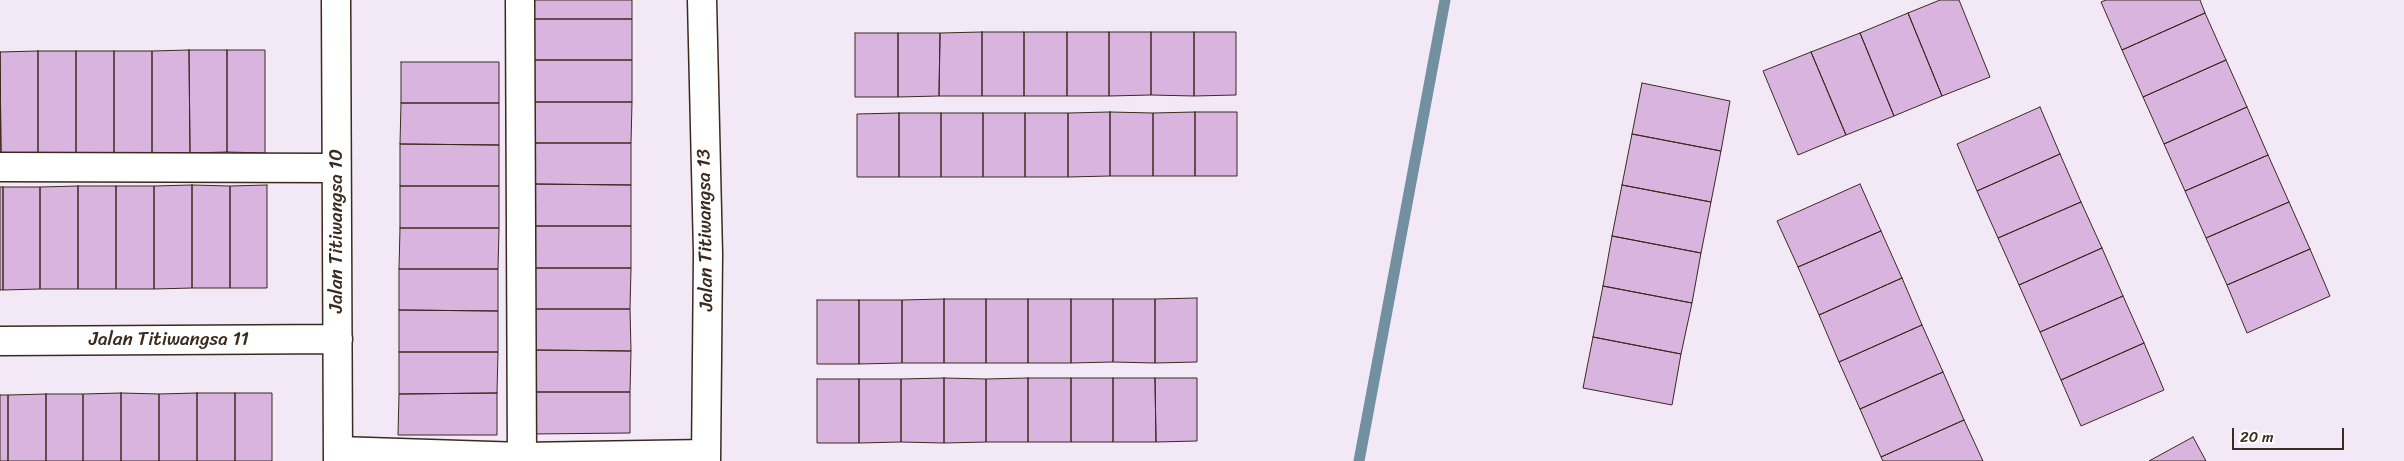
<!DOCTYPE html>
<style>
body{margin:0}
#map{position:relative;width:2404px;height:461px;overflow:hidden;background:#f3e8f5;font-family:Sriracha,sans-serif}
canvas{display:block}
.scale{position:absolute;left:2232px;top:428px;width:112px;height:22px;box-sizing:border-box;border:2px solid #3b2a1e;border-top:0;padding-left:6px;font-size:15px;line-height:18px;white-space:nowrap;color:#3b2a1e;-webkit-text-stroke:4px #fff;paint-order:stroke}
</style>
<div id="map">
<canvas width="2404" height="461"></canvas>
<div class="scale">20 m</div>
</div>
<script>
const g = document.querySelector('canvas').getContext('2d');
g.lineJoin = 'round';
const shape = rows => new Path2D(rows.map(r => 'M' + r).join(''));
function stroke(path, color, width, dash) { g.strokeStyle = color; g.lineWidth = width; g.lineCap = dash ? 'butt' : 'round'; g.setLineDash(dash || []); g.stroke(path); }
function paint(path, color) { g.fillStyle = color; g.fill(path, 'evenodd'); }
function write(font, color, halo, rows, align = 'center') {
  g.font = font + ' Sriracha,sans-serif'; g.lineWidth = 4.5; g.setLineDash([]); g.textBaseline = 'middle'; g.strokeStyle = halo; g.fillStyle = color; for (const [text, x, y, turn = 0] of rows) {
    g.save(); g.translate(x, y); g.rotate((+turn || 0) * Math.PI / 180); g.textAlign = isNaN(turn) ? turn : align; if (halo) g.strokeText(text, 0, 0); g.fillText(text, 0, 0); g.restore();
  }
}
stroke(shape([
 [1359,461,1445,0]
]), '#7290a0', 11);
const building = shape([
 [534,0,632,0,632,19,534,19,534,0],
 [1940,0,1959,0,1990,77,1942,96,1908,13,1940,0],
 [2106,0,2200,0,2205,13,2122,50,2101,2,2106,0],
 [1908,13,1942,96,1894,116,1860,33,1908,13],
 [2205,13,2226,60,2143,97,2122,50,2205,13],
 [534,19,632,19,632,60,534,60,534,19],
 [982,32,1024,32,1024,96,982,96,982,32],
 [982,32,982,96,939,96,940,33,982,32],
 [1024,32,1067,32,1067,96,1024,96,1024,32],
 [1067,32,1109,32,1109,96,1067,96,1067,32],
 [1109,32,1151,32,1151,95,1109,96,1109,32],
 [1151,32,1194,32,1194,96,1151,95,1151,32],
 [1194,32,1236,32,1236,95,1194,96,1194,32],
 [855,33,898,33,898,97,855,97,855,33],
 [898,33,940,33,939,96,898,97,898,33],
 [1860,33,1894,116,1846,135,1811,52,1860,33],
 [189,50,190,153,152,153,152,51,189,50],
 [189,50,227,50,227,152,190,153,189,50],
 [227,50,265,50,265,153,227,152,227,50],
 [38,51,38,154,1,154,0,52,38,51],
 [38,51,76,51,76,154,38,154,38,51],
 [76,51,114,51,114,154,76,154,76,51],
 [114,51,152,51,152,153,114,154,114,51],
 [0,52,1,154,0,154,0,52],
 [1811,52,1846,135,1798,155,1763,71,1811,52],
 [534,60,632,60,632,102,533,102,534,60],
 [2226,60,2247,107,2164,144,2143,97,2226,60],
 [401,62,499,62,499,103,401,103,401,62],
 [1642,83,1730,101,1721,151,1632,134,1642,83],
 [533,102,632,102,631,143,533,143,533,102],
 [401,103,499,103,499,145,400,144,401,103],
 [2040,107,2060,154,1977,191,1957,144,2040,107],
 [2247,107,2268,155,2185,191,2164,144,2247,107],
 [1110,112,1110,176,1068,177,1068,113,1110,112],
 [1110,112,1153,113,1153,176,1110,176,1110,112],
 [1195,112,1195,176,1153,176,1153,113,1195,112],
 [1195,112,1237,112,1237,176,1195,176,1195,112],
 [899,113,941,113,941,177,899,177,899,113],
 [899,113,899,177,857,177,857,114,899,113],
 [941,113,983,113,983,177,941,177,941,113],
 [983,113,1025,113,1025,177,983,177,983,113],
 [1025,113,1068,113,1068,177,1025,177,1025,113],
 [1632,134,1721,151,1711,202,1622,185,1632,134],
 [533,143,631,143,631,185,533,184,533,143],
 [400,144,499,145,499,186,400,186,400,144],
 [2060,154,2081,202,1998,238,1977,191,2060,154],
 [2268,155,2289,202,2206,238,2185,191,2268,155],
 [533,184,631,185,631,226,533,226,533,184],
 [1860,184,1881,231,1798,267,1777,221,1860,184],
 [192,185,192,288,154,289,154,186,192,185],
 [192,185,230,186,230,288,192,288,192,185],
 [267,185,267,288,230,288,230,186,267,185],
 [1622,185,1711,202,1701,253,1612,236,1622,185],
 [78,186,116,186,116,289,78,289,78,186],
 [78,186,78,289,40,289,40,187,78,186],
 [116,186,154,186,154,289,116,289,116,186],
 [400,186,499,186,499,228,400,228,400,186],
 [0,187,3,187,3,290,0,290,0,187],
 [3,187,40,187,40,289,3,290,3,187],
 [2081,202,2102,248,2019,285,1998,238,2081,202],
 [2289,202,2310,249,2227,285,2206,238,2289,202],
 [533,226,631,226,631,268,532,268,533,226],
 [400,228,499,228,498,269,399,269,400,228],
 [1881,231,1902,278,1819,315,1798,267,1881,231],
 [1612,236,1701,253,1692,303,1603,286,1612,236],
 [2102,248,2123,296,2040,332,2019,285,2102,248],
 [2310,249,2330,296,2247,333,2227,285,2310,249],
 [532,268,631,268,630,309,532,309,532,268],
 [399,269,498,269,498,311,399,310,399,269],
 [1902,278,1922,325,1839,362,1819,315,1902,278],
 [1603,286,1692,303,1681,354,1593,337,1603,286],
 [2123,296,2144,343,2061,380,2040,332,2123,296],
 [1197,298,1197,362,1155,363,1155,299,1197,298],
 [944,299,986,299,986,363,944,363,944,299],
 [944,299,944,363,902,363,902,300,944,299],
 [986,299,1028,299,1028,363,986,363,986,299],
 [1028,299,1071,299,1071,363,1028,363,1028,299],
 [1071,299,1113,299,1113,362,1071,363,1071,299],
 [1113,299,1155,299,1155,363,1113,362,1113,299],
 [817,300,859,300,859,364,817,364,817,300],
 [859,300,902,300,902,363,859,364,859,300],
 [532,309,630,309,631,351,532,350,532,309],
 [399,310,498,311,498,352,399,352,399,310],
 [1922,325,1943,372,1860,409,1839,362,1922,325],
 [1593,337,1681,354,1672,405,1583,388,1593,337],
 [2144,343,2164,390,2081,426,2061,380,2144,343],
 [532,350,631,351,630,392,532,392,532,350],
 [399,352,498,352,497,393,399,394,399,352],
 [1943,372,1964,420,1881,457,1860,409,1943,372],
 [944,378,986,379,986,442,944,443,944,378],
 [944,378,944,443,901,442,901,379,944,378],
 [1028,378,1071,378,1071,442,1028,442,1028,378],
 [1028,378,1028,442,986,442,986,379,1028,378],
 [1071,378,1113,378,1113,442,1071,442,1071,378],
 [1113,378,1155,378,1156,442,1113,442,1113,378],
 [1155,378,1197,378,1197,441,1156,442,1155,378],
 [817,379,859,379,859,443,817,443,817,379],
 [859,379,901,379,901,442,859,443,859,379],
 [532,392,630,392,630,433,531,434,532,392],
 [121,393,159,394,159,461,121,461,121,393],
 [121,393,121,461,83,461,83,394,121,393],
 [197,393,197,461,159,461,159,394,197,393],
 [197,393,235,393,235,461,197,461,197,393],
 [235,393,272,393,272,461,235,461,235,393],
 [497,393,497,435,398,435,399,394,497,393],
 [46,394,46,461,8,461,8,395,46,394],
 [46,394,83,394,83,461,46,461,46,394],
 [0,395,8,395,8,461,0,461,0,395],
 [1964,420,1983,461,1883,461,1881,457,1964,420],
 [2193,437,2206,461,2149,461,2193,437]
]);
paint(building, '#d8b4df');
stroke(building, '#3b2a1e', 1);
const minor = shape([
 [336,0,338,461],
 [520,0,522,461],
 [702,0,708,254,706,461],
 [0,167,336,168],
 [0,341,338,339],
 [338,451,522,457,706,454]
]);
stroke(minor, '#3b2a1e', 31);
stroke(minor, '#fff', 28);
write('19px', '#3b2a1e', '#fff', [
 ["Jalan Titiwangsa 13",706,230,-91],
 ["Jalan Titiwangsa 10",337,231,-90],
 ["Jalan Titiwangsa 11",169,340]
]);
</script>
